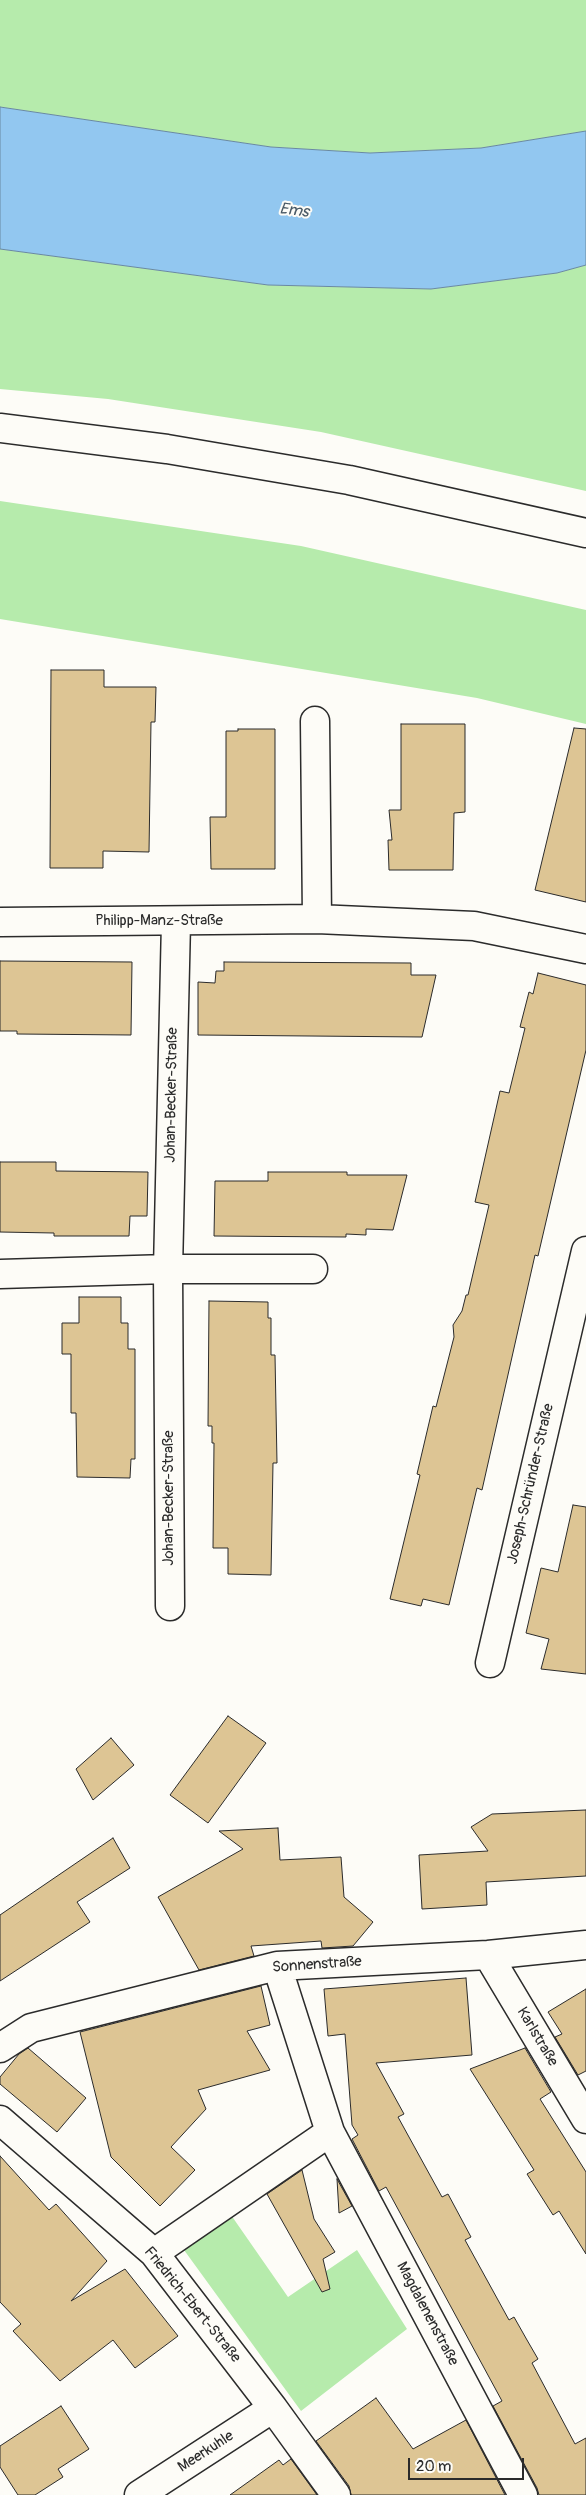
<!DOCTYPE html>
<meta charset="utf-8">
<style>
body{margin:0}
#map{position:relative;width:586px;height:2495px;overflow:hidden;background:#fdfcf7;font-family:Pangolin,sans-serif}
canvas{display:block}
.scale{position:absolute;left:408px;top:2458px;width:116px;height:22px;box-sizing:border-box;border:2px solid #2b2b2b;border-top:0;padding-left:6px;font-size:15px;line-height:18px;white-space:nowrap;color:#2b2b2b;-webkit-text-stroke:4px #fdfcf7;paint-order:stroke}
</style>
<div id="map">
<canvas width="586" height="2495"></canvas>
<div class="scale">20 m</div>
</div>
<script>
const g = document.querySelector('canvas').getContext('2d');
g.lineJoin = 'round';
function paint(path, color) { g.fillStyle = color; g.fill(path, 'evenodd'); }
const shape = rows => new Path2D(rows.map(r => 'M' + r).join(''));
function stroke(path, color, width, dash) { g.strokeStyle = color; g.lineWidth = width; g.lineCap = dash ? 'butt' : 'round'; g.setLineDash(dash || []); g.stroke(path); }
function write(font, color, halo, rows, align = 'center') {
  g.font = font + ' Pangolin,sans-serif'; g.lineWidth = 4; g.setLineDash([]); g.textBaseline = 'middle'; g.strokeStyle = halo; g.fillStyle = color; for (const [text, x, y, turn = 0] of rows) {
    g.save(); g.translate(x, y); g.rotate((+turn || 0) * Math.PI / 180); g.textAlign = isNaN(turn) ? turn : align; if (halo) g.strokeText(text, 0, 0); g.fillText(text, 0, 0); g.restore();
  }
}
paint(shape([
 [0,0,586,0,586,131,481,148,370,153,271,147,0,107],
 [0,249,268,285,431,289,557,273,586,265,586,491,321,432,108,399,0,389],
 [0,501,301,546,586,610,586,724,477,698,0,619],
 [231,2215,288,2297,357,2250,407,2329,301,2411,184,2250]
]), '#b6ebac');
const water = shape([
 [0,107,271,147,370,153,481,148,586,131,586,265,557,273,431,289,268,285,0,249,0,107]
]);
paint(water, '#92c7f0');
stroke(water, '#6989a1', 1);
const building = shape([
 [51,670,104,670,104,687,156,687,155,722,151,722,149,852,103,851,103,868,50,868,51,670],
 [401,724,465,724,465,812,454,813,453,870,389,870,388,840,392,840,389,810,401,810,401,724],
 [574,728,586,729,586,902,535,890,574,728],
 [238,729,275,729,275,869,211,869,210,817,226,817,226,731,238,731,238,729],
 [0,961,132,962,131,1035,17,1034,17,1031,0,1031,0,961],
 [224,962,411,963,411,975,436,975,422,1037,198,1035,198,982,215,983,216,971,224,971,224,962],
 [538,973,586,985,586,1050,538,1256,535,1255,482,1490,477,1488,449,1605,423,1599,421,1606,390,1599,420,1475,417,1474,433,1406,436,1407,454,1337,453,1325,462,1311,466,1295,468,1295,489,1205,475,1202,500,1091,509,1093,525,1028,520,1027,529,992,533,994,538,973],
 [0,1162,56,1162,56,1171,148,1172,147,1216,130,1216,129,1236,54,1236,54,1233,0,1232,0,1162],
 [268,1172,347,1172,347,1175,407,1175,393,1230,366,1229,366,1235,346,1234,346,1237,214,1236,215,1181,268,1181,268,1172],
 [79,1297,121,1297,121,1323,128,1323,128,1349,135,1349,135,1459,131,1459,130,1478,77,1477,76,1413,71,1413,71,1354,62,1354,62,1323,79,1323,79,1297],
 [209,1301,268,1302,268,1318,271,1318,271,1355,275,1355,277,1463,273,1463,271,1575,228,1574,228,1548,213,1548,214,1443,212,1443,212,1426,208,1426,209,1301],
 [573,1505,586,1507,586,1674,541,1669,549,1639,526,1633,541,1568,558,1572,573,1505],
 [228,1716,266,1743,208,1823,170,1795,228,1716],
 [111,1738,134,1765,93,1800,76,1769,111,1738],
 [586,1810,586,1876,486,1882,487,1905,422,1909,419,1855,488,1851,471,1827,492,1814,586,1810],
 [278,1828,280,1860,341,1857,344,1897,373,1922,353,1946,322,1948,321,1941,251,1946,254,1956,199,1970,158,1897,243,1849,219,1831,278,1828],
 [113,1838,130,1868,77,1902,90,1922,0,1981,0,1915,113,1838],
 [466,1978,472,2055,376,2063,404,2114,398,2117,442,2197,448,2194,471,2237,465,2240,509,2320,514,2317,527,2340,538,2359,532,2363,575,2444,586,2438,586,2495,539,2495,537,2488,493,2406,502,2401,386,2187,379,2191,352,2139,358,2135,352,2125,345,2034,328,2036,324,1989,466,1978],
 [261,1986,270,2025,247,2031,270,2070,198,2090,206,2109,171,2147,195,2170,160,2206,111,2157,80,2032,261,1986],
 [586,1989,586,2071,578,2075,555,2037,562,2034,548,2012,586,1989],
 [28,2048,86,2098,57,2132,0,2084,0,2077,19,2054,28,2048],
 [525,2048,551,2092,540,2099,586,2172,586,2254,559,2211,553,2215,527,2174,534,2170,470,2069,525,2048],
 [0,2156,49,2210,56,2204,107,2261,71,2301,125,2269,178,2336,135,2368,113,2340,60,2381,13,2331,21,2324,0,2302,0,2156],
 [302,2170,314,2219,335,2252,323,2259,330,2289,322,2292,267,2194,302,2170],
 [337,2179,352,2206,339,2213,337,2179],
 [376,2398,413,2449,466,2420,505,2495,351,2495,349,2486,316,2441,376,2398],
 [61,2406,89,2449,58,2469,63,2477,35,2495,18,2495,0,2467,0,2446,61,2406],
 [291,2459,317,2495,230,2495,279,2460,283,2465,291,2459]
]);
paint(building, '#ddc594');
stroke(building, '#2b2b2b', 1);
const street = shape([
 [315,721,317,919],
 [0,922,317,919,474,926,586,949],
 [0,1274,168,1269,313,1269],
 [170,1606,168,1269,176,922],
 [490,1663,586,1251],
 [488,1955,586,2119],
 [277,1966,330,2132,523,2495],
 [0,2048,31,2028,277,1966,488,1955,586,1945],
 [0,2120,154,2253,273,2408,336,2495],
 [154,2253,330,2132],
 [139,2495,273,2408]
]);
const secondary = shape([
 [0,428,167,449,349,480,586,533]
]);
stroke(street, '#2b2b2b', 31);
stroke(secondary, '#2b2b2b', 31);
stroke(street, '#fdfcf7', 28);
stroke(secondary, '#fdfcf7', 28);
write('15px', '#2b2b2b', '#fdfcf7', [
 ["Philipp-Manz-Straße",159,921],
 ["Johan-Becker-Straße",172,1095,-89],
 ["Joseph-Schründer-Straße",531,1484,-77],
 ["Johan-Becker-Straße",169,1498,-90],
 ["Sonnenstraße",317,1965,-4],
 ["Karlstraße",537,2037,59],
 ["Friedrich-Ebert-Straße",192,2305,51],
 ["Magdalenenstraße",427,2314,62],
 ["Meerkuhle",206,2452,-33]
]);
write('italic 16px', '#4a5a66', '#fdfcf7', [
 ["Ems",294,211,7]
]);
</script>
